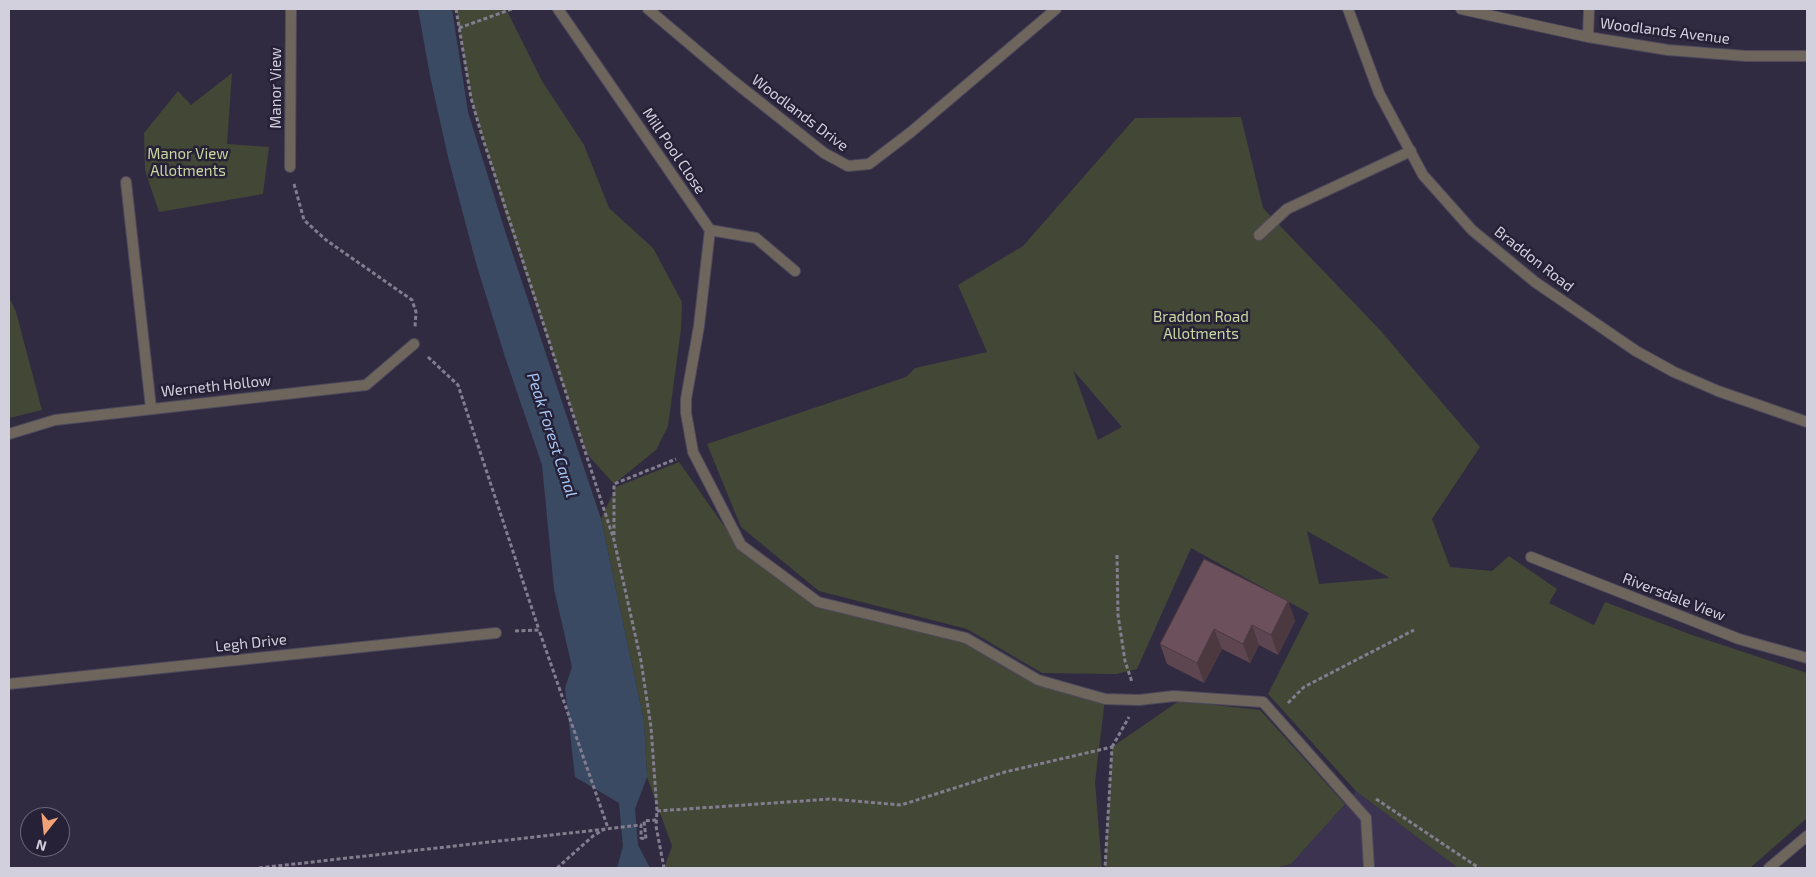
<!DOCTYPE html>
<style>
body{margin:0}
#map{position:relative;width:1816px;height:877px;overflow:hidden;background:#312b41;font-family:"Exo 2",sans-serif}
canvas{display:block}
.frame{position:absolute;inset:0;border:10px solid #d3d0de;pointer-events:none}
.north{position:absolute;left:20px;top:807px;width:50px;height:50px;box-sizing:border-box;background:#272137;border:1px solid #6c677a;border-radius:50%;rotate:196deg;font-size:14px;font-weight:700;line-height:20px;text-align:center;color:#d3d0de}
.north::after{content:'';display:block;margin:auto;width:18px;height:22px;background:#efa376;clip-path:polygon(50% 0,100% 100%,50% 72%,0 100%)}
</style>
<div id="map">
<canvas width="1816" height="877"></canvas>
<div class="frame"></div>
<div class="north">N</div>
</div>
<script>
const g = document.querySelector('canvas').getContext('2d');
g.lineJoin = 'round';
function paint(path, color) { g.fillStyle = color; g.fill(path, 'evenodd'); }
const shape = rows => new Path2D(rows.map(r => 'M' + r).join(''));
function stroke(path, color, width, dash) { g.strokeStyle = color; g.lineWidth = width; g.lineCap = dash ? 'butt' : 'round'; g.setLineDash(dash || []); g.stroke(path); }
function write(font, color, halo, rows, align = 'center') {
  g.font = font + ' "Exo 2",sans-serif'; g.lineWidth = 5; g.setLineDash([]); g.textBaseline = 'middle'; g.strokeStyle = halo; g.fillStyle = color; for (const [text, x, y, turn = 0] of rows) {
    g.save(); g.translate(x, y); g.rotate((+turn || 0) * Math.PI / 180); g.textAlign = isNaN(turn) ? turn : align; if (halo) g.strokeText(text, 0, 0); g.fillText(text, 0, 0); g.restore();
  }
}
paint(shape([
 [1356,791,1458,868,1274,868,1291,864]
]), '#3b334f');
paint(shape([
 [456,9,506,9,542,81,584,145,609,208,653,248,682,302,681,329,668,426,656,450,614,484,586,453,505,213,471,98],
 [232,73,227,144,269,147,263,194,159,212,145,170,144,133,178,91,191,105],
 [1241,117,1263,208,1380,330,1480,447,1432,519,1450,567,1492,571,1509,556,1557,589,1549,603,1594,625,1605,602,1692,635,1807,673,1807,818,1750,868,1458,868,1356,791,1268,694,1309,613,1191,548,1137,669,1116,674,1042,673,967,629,819,591,741,527,707,444,906,377,915,368,987,352,958,285,1023,246,1135,118],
 [1073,370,1122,427,1098,440],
 [1307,531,1390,578,1319,584],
 [9,297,16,312,42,410,9,418],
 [679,462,741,550,814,605,888,619,966,638,1038,680,1105,699,1095,782,1102,868,664,868,672,846,647,777,644,721,601,519,616,487],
 [1179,701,1260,710,1345,804,1291,864,1274,868,1105,868,1112,747]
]), '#434736');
paint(shape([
 [418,9,452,9,468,112,506,234,601,519,644,721,647,777,635,809,638,845,650,868,617,868,623,846,619,803,575,777,565,688,572,667,554,589,542,465,505,357,476,263,448,157,430,76]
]), '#3a4a62');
const service = shape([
 [1259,235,1287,209,1411,151],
 [1366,818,1369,868]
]);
const minor = shape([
 [558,9,710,230,756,238,795,271],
 [648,9,732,80,824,153,848,166,869,164,911,132,1056,9],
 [1348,9,1379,93,1423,175,1472,230,1535,282,1636,351,1674,372,1718,391,1807,422],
 [1461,9,1588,37,1668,50,1746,56,1807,56],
 [1588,37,1589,9],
 [290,167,291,9],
 [126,182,151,408],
 [710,230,699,326,686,399,686,413,693,452,741,545,818,602,966,638,1038,680,1105,699,1139,700,1174,696,1263,702,1366,818],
 [9,434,55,420,366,385,414,344],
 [1531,557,1739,639,1807,658],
 [9,684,496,633],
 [1769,868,1807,836]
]);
stroke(service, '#4e495d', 12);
stroke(minor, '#4e495d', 12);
stroke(shape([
 [456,9,471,98,482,136,614,540,641,661,651,727,657,811,656,826,664,868],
 [459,28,512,9],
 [294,184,304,220,326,240,412,300,416,312,415,327],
 [428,357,458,385,539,630],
 [614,535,614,484,676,459],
 [1117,555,1118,615,1125,661,1132,682],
 [515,631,539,630,608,828],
 [1288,703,1304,687,1414,630],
 [1112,747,1129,717],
 [1376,799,1479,868],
 [657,811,831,799,901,805,1005,772,1112,747,1105,868],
 [259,868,641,825,641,838,646,839,644,821,656,820],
 [557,868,593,836,605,829]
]), '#827d8f', 3, [4, 2.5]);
stroke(service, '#6e665c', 10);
stroke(minor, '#6e665c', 10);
paint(shape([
 [1288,601,1295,621,1278,655,1259,645,1250,663,1222,649,1204,683,1167,664,1160,644]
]), '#5d464f');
paint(shape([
 [1288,601,1295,621,1278,655,1271,635],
 [1252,625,1259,645,1250,663,1243,644],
 [1214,629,1222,649,1204,683,1197,663]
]), '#4c3940');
const building = shape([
 [1204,559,1288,601,1271,635,1252,625,1243,644,1214,629,1197,663,1160,644,1204,559]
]);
paint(building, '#6c515c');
stroke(building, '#4c3940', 1);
write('15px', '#d3d0de', '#272137', [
 ["Woodlands Avenue",1665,31,7],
 ["Manor View",276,88,-90],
 ["Woodlands Drive",800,113,37],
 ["Mill Pool Close",674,151,56],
 ["Braddon Road",1534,259,38],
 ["Werneth Hollow",216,386,-6],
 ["Riversdale View",1674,597,21],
 ["Legh Drive",251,643,-6]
]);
write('15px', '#c9d8a0', '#272137', [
 ["Manor View",188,154],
 ["Allotments",188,171],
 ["Braddon Road",1201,317],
 ["Allotments",1201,334]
]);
write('italic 16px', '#a6c6f5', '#272137', [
 ["Peak Forest Canal",552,435,72]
]);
</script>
